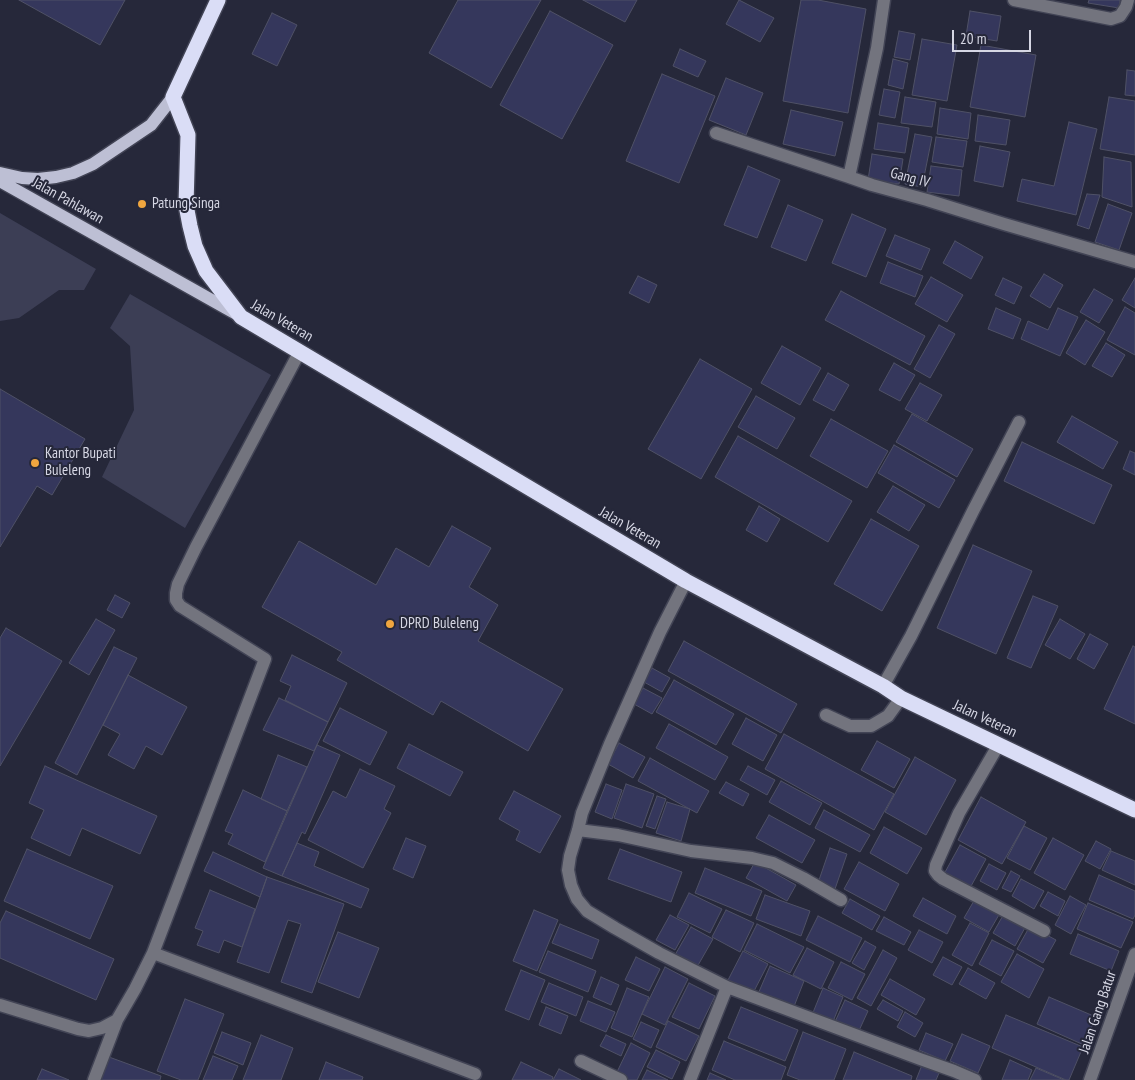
<!DOCTYPE html>
<style>
body{margin:0}
#map{position:relative;width:1135px;height:1080px;overflow:hidden;background:#26283a;font-family:"PT Sans Narrow",sans-serif}
canvas{display:block}
.scale{position:absolute;left:952px;top:30px;width:79px;height:22px;box-sizing:border-box;border:2px solid #d6d7e4;border-top:0;padding-left:6px;font-size:15px;line-height:18px;white-space:nowrap;color:#d6d7e4;-webkit-text-stroke:4px #26283a;paint-order:stroke}
</style>
<div id="map">
<canvas width="1135" height="1080"></canvas>
<div class="scale">20 m</div>
</div>
<script>
const g = document.querySelector('canvas').getContext('2d');
g.lineJoin = 'round';
function paint(path, color) { g.fillStyle = color; g.fill(path, 'evenodd'); }
const shape = rows => new Path2D(rows.map(r => 'M' + r).join(''));
function stroke(path, color, width, dash) { g.strokeStyle = color; g.lineWidth = width; g.lineCap = dash ? 'butt' : 'round'; g.setLineDash(dash || []); g.stroke(path); }
function write(font, color, halo, rows, align = 'center') {
  g.font = font + ' "PT Sans Narrow",sans-serif'; g.lineWidth = 4; g.setLineDash([]); g.textBaseline = 'middle'; g.strokeStyle = halo; g.fillStyle = color; for (const [text, x, y, turn = 0] of rows) {
    g.save(); g.translate(x, y); g.rotate((+turn || 0) * Math.PI / 180); g.textAlign = isNaN(turn) ? turn : align; if (halo) g.strokeText(text, 0, 0); g.fillText(text, 0, 0); g.restore();
  }
}
paint(shape([
 [0,213,96,269,84,290,59,290,19,318,0,321],
 [130,294,271,375,185,528,102,477,134,410,130,346,110,328]
]), '#3c3e55');
const building = shape([
 [19,0,125,0,100,45,19,0],
 [458,0,541,0,491,88,429,53,458,0],
 [583,0,637,0,625,22,583,0],
 [739,0,774,18,760,42,726,24,739,0],
 [801,0,818,0,866,9,848,113,783,101,801,0],
 [1089,0,1120,0,1119,8,1088,3,1089,0],
 [550,11,613,45,562,139,500,105,550,11],
 [970,11,1001,16,997,41,966,36,970,11],
 [272,13,297,25,277,66,252,54,272,13],
 [899,31,915,34,910,60,894,57,899,31],
 [922,39,957,45,947,101,912,95,922,39],
 [981,45,1036,55,1025,117,970,107,981,45],
 [680,49,706,61,698,77,673,66,680,49],
 [893,59,908,63,903,89,888,85,893,59],
 [1127,70,1135,71,1135,96,1125,95,1127,70],
 [662,74,715,96,679,183,626,161,662,74],
 [726,78,763,93,746,135,709,120,726,78],
 [884,89,900,92,895,118,879,115,884,89],
 [905,97,936,102,932,127,901,123,905,97],
 [1109,97,1135,101,1135,155,1100,149,1109,97],
 [940,108,971,113,968,139,937,134,940,108],
 [791,110,843,122,835,156,783,144,791,110],
 [978,115,1010,120,1006,145,975,141,978,115],
 [1069,122,1097,129,1076,215,1017,201,1022,179,1054,186,1069,122],
 [878,123,909,128,905,153,874,149,878,123],
 [915,134,932,137,922,187,905,184,915,134],
 [936,137,967,141,963,167,932,162,936,137],
 [980,146,1010,152,1003,187,974,181,980,146],
 [872,154,903,159,899,184,868,180,872,154],
 [1104,157,1131,162,1132,207,1102,197,1104,157],
 [748,166,780,180,757,238,724,225,748,166],
 [931,166,962,170,959,196,927,192,931,166],
 [1087,194,1100,195,1089,229,1077,225,1087,194],
 [1108,204,1132,213,1119,250,1095,242,1108,204],
 [788,205,823,220,806,261,771,247,788,205],
 [852,214,886,229,866,277,832,263,852,214],
 [895,235,930,249,921,270,886,256,895,235],
 [955,241,983,257,971,279,943,263,955,241],
 [888,262,923,276,915,297,880,283,888,262],
 [1044,274,1063,285,1050,308,1030,296,1044,274],
 [638,276,657,285,649,303,629,293,638,276],
 [931,277,963,295,947,322,915,304,931,277],
 [1003,278,1022,287,1014,304,995,295,1003,278],
 [1135,278,1135,308,1122,300,1135,278],
 [1094,289,1113,300,1099,323,1080,312,1094,289],
 [841,291,925,336,910,365,825,320,841,291],
 [1125,307,1135,313,1135,355,1107,340,1125,307],
 [996,308,1021,319,1013,339,988,329,996,308],
 [1058,308,1078,317,1060,356,1021,339,1028,321,1048,330,1058,308],
 [1086,320,1105,332,1085,365,1066,353,1086,320],
 [939,325,955,334,930,378,914,369,939,325],
 [1106,343,1125,355,1112,377,1092,366,1106,343],
 [782,346,821,368,800,405,761,383,782,346],
 [700,359,752,389,701,479,648,449,700,359],
 [894,363,915,375,900,401,879,390,894,363],
 [828,373,849,385,834,411,813,400,828,373],
 [920,383,942,395,927,421,905,409,920,383],
 [0,389,85,439,52,495,37,486,0,547,0,389],
 [756,396,795,418,777,449,738,427,756,396],
 [912,414,973,449,957,477,896,442,912,414],
 [1072,416,1118,442,1103,469,1057,442,1072,416],
 [831,419,888,451,867,488,810,456,831,419],
 [738,436,852,501,828,542,715,477,738,436],
 [1022,442,1112,485,1094,524,1004,481,1022,442],
 [894,445,955,480,939,508,878,473,894,445],
 [1130,451,1135,453,1135,475,1123,469,1130,451],
 [893,486,925,505,909,531,877,512,893,486],
 [759,506,780,519,767,542,746,530,759,506],
 [871,519,919,546,882,611,834,584,871,519],
 [452,526,491,548,469,587,498,605,478,641,563,689,528,751,441,701,433,715,337,660,342,652,262,607,299,541,376,585,396,548,429,567,452,526],
 [973,545,1032,571,996,654,937,628,973,545],
 [115,595,130,603,122,618,107,610,115,595],
 [1033,596,1058,606,1031,668,1007,658,1033,596],
 [96,619,115,630,89,675,69,663,96,619],
 [1060,619,1085,634,1070,659,1045,645,1060,619],
 [6,628,62,661,0,766,0,638,6,628],
 [1090,634,1108,644,1094,669,1077,659,1090,634],
 [684,641,797,704,781,733,668,671,684,641],
 [1133,646,1135,647,1135,724,1104,709,1133,646],
 [114,647,137,658,77,775,55,763,114,647],
 [292,655,347,683,328,722,285,700,291,686,280,681,292,655],
 [652,668,670,678,662,692,644,682,652,668],
 [128,675,187,707,162,755,146,746,134,769,108,755,120,734,103,725,128,675],
 [674,680,734,714,716,745,656,712,674,680],
 [643,688,662,698,652,714,634,704,643,688],
 [279,698,328,722,314,751,263,730,279,698],
 [340,708,387,732,370,765,323,741,340,708],
 [746,718,777,735,763,761,732,744,746,718],
 [669,724,728,757,715,780,656,748,669,724],
 [784,734,894,794,874,830,765,769,784,734],
 [877,741,910,759,894,788,861,770,877,741],
 [619,743,645,757,633,778,608,764,619,743],
 [409,744,463,772,450,796,397,768,409,744],
 [317,745,340,755,305,834,302,832,282,876,263,868,317,745],
 [278,755,307,767,287,811,261,799,278,755],
 [915,757,956,780,926,835,885,812,915,757],
 [650,758,709,791,697,813,638,781,650,758],
 [45,766,157,816,140,854,82,828,70,856,31,838,44,810,29,803,45,766],
 [748,766,775,780,767,795,740,780,748,766],
 [360,769,395,786,384,809,391,813,363,868,308,840,333,791,346,798,360,769],
 [781,781,822,803,810,825,769,802,781,781],
 [726,782,749,794,743,806,719,793,726,782],
 [606,784,622,790,612,819,595,812,606,784],
 [626,784,654,794,642,828,614,818,626,784],
 [243,790,287,811,265,862,228,844,233,834,225,831,243,790],
 [514,791,561,816,540,853,516,840,520,831,499,819,514,791],
 [657,796,666,799,655,829,646,826,657,796],
 [981,797,1026,822,1002,864,958,840,981,797],
 [667,802,690,809,681,841,656,833,667,802],
 [824,810,870,835,860,852,815,828,824,810],
 [769,815,815,840,802,863,756,838,769,815],
 [1024,826,1047,838,1030,870,1007,858,1024,826],
 [884,827,922,848,907,874,870,853,884,827],
 [406,838,426,846,413,878,393,869,406,838],
 [1053,838,1084,855,1065,890,1034,873,1053,838],
 [1096,841,1111,849,1100,869,1085,861,1096,841],
 [297,843,319,852,314,866,369,889,361,908,282,876,297,843],
 [960,845,986,859,970,888,944,874,960,845],
 [830,848,847,854,835,889,818,883,830,848],
 [27,849,113,886,90,939,4,901,27,849],
 [620,849,682,872,671,902,608,879,620,849],
 [1111,851,1135,861,1135,885,1102,870,1111,851],
 [213,852,267,877,260,897,204,871,213,852],
 [755,862,796,885,787,901,746,878,755,862],
 [859,862,899,884,885,911,844,889,859,862],
 [989,864,1006,873,997,890,980,881,989,864],
 [705,868,762,891,751,916,695,893,705,868],
 [1011,871,1020,876,1011,892,1002,888,1011,871],
 [1099,875,1135,891,1135,915,1133,919,1089,900,1099,875],
 [267,877,344,904,312,993,281,982,301,924,288,920,269,973,237,962,267,877],
 [1021,879,1044,891,1034,909,1012,896,1021,879],
 [210,890,255,909,242,947,224,940,219,953,197,945,203,931,195,928,210,890],
 [1048,892,1065,901,1058,916,1040,906,1048,892],
 [689,893,722,909,710,933,677,917,689,893],
 [765,895,810,911,801,936,756,919,765,895],
 [1070,896,1086,905,1071,934,1055,925,1070,896],
 [923,898,956,916,947,934,913,916,923,898],
 [850,899,880,916,872,930,842,913,850,899],
 [975,899,1000,913,989,932,964,918,975,899],
 [1088,903,1133,922,1121,948,1077,929,1088,903],
 [534,910,558,920,537,971,513,961,534,910],
 [726,910,754,923,740,952,712,937,726,910],
 [6,911,114,959,96,1000,0,958,0,923,6,911],
 [1005,912,1027,924,1015,946,993,933,1005,912],
 [670,915,689,925,675,950,656,940,670,915],
 [818,916,862,938,850,962,806,940,818,916],
 [884,917,911,932,904,945,876,931,884,917],
 [970,923,989,933,972,966,952,955,970,923],
 [560,924,599,940,592,959,552,943,560,924],
 [757,924,804,947,790,973,744,950,757,924],
 [1030,926,1056,940,1043,963,1017,949,1030,926],
 [691,927,713,939,697,967,675,955,691,927],
 [919,930,943,942,932,963,908,950,919,930],
 [338,932,379,948,359,998,318,982,338,932],
 [1078,934,1119,951,1111,971,1070,954,1078,934],
 [992,940,1014,951,1001,976,979,964,992,940],
 [865,941,876,947,864,970,852,963,865,941],
 [807,948,834,962,821,989,793,975,807,948],
 [883,950,897,958,871,1006,857,998,883,950],
 [548,951,596,971,588,992,539,972,548,951],
 [743,951,768,964,753,993,728,980,743,951],
 [1017,954,1044,969,1029,998,1001,982,1017,954],
 [636,957,660,969,649,991,625,980,636,957],
 [943,957,962,967,952,985,933,975,943,957],
 [841,962,865,974,852,1000,828,988,841,962],
 [770,966,804,981,793,1009,758,994,770,966],
 [665,967,688,979,665,1025,642,1014,665,967],
 [968,968,995,983,986,999,959,984,968,968],
 [521,970,545,980,529,1020,505,1010,521,970],
 [601,977,619,985,611,1005,593,997,601,977],
 [890,979,925,999,916,1015,881,995,890,979],
 [549,983,583,997,576,1016,541,1002,549,983],
 [689,983,715,996,699,1029,672,1017,689,983],
 [627,988,649,997,632,1037,611,1028,627,988],
 [823,988,843,997,832,1024,812,1015,823,988],
 [1049,997,1096,1017,1084,1045,1037,1024,1049,997],
 [185,999,224,1014,198,1080,181,1080,157,1071,185,999],
 [845,1000,868,1011,857,1035,834,1024,845,1000],
 [883,1000,903,1011,898,1021,877,1009,883,1000],
 [588,1001,615,1012,606,1032,580,1021,588,1001],
 [546,1007,568,1016,561,1034,539,1025,546,1007],
 [741,1007,798,1030,785,1061,728,1038,741,1007],
 [905,1012,923,1023,915,1037,897,1027,905,1012],
 [1006,1015,1083,1047,1069,1080,1066,1080,992,1048,1006,1015],
 [668,1021,699,1036,686,1061,656,1047,668,1021],
 [641,1022,659,1030,651,1048,633,1039,641,1022],
 [222,1032,251,1043,243,1065,214,1053,222,1032],
 [803,1032,846,1049,834,1080,800,1080,787,1075,803,1032],
 [926,1033,953,1044,945,1061,919,1050,926,1033],
 [962,1034,990,1046,978,1073,950,1061,962,1034],
 [261,1035,293,1048,281,1080,243,1080,261,1035],
 [606,1035,626,1044,621,1056,600,1046,606,1035],
 [724,1041,786,1067,781,1080,735,1080,712,1070,724,1041],
 [631,1043,650,1053,637,1080,627,1080,616,1074,631,1043],
 [656,1050,680,1062,672,1079,647,1067,656,1050],
 [854,1052,912,1076,911,1080,843,1080,854,1052],
 [213,1056,238,1066,232,1080,203,1080,213,1056],
 [109,1057,161,1076,160,1080,100,1080,109,1057],
 [1010,1060,1032,1070,1028,1080,1002,1080,1010,1060],
 [326,1062,363,1077,362,1080,319,1080,326,1062],
 [521,1062,553,1077,552,1080,512,1080,521,1062],
 [922,1065,939,1073,936,1080,916,1080,922,1065],
 [1036,1068,1064,1080,1030,1080,1036,1068],
 [42,1069,69,1080,37,1080,42,1069],
 [559,1069,581,1080,553,1080,559,1069],
 [647,1070,668,1080,642,1080,647,1070],
 [710,1073,726,1080,707,1080,710,1073]
]);
paint(building, '#35375c');
stroke(building, '#4f5166', 1);
const minor = shape([
 [884,0,877,48,849,177,872,185,927,200,1004,224,1135,262],
 [1014,0,1111,19,1120,16,1126,7,1128,0],
 [716,133,849,177],
 [686,581,660,632,610,744,582,813,578,830,570,856,568,870,571,885,577,899,587,911,615,928,659,953,727,987,920,1059,954,1071,975,1080],
 [883,686,911,636,973,511,1019,422],
 [826,715,850,726,871,726,888,716,901,698],
 [999,744,959,813,936,865,935,871,938,875,943,879,1044,931],
 [578,830,618,835,691,851,752,858,773,863,803,878,841,900],
 [153,953,475,1074],
 [0,1005,78,1029,89,1031,102,1028,117,1020,135,989,153,953,265,659,180,606,176,600,176,593,178,584,196,547,300,351],
 [581,1061,621,1080],
 [94,1080,117,1020],
 [690,1080,727,987],
 [1090,1080,1135,954]
]);
const major = shape([
 [0,173,22,178,38,179,56,177,73,173,93,164,151,125,173,97],
 [0,181,240,316]
]);
const highway = shape([
 [218,0,173,97,188,135,186,205,190,226,195,246,206,271,241,317,686,581,883,686,901,698,1135,810]
]);
stroke(minor, '#424455', 15);
stroke(major, '#424455', 15);
stroke(highway, '#424455', 18);
stroke(minor, '#73747e', 12);
stroke(major, '#bdbfd4', 12);
stroke(highway, '#daddf6', 15);
for (const [x, y, r, color] of [
 [142,204,5,"#f0a63f"],
 [35,463,5,"#f0a63f"],
 [390,624,5,"#f0a63f"]
]) { const dot = new Path2D(); dot.arc(x, y, r, 0, 2 * Math.PI); g.fillStyle = color; g.fill(dot); stroke(dot, '#26283a', 2); }
write('15px', '#d6d7e4', '#26283a', [
 ["Gang IV",910,178,15],
 ["Jalan Pahlawan",68,201,29],
 ["Jalan Veteran",282,321,30],
 ["Jalan Veteran",630,528,30],
 ["Jalan Veteran",985,719,25],
 ["Jalan Gang Batur",1098,1012,-71]
]);
write('15px', '#d6d7e4', '#26283a', [
 ["Patung Singa",152,204],
 ["Kantor Bupati",45,454],
 ["Buleleng",45,471],
 ["DPRD Buleleng",400,624]
], 'left');
</script>
